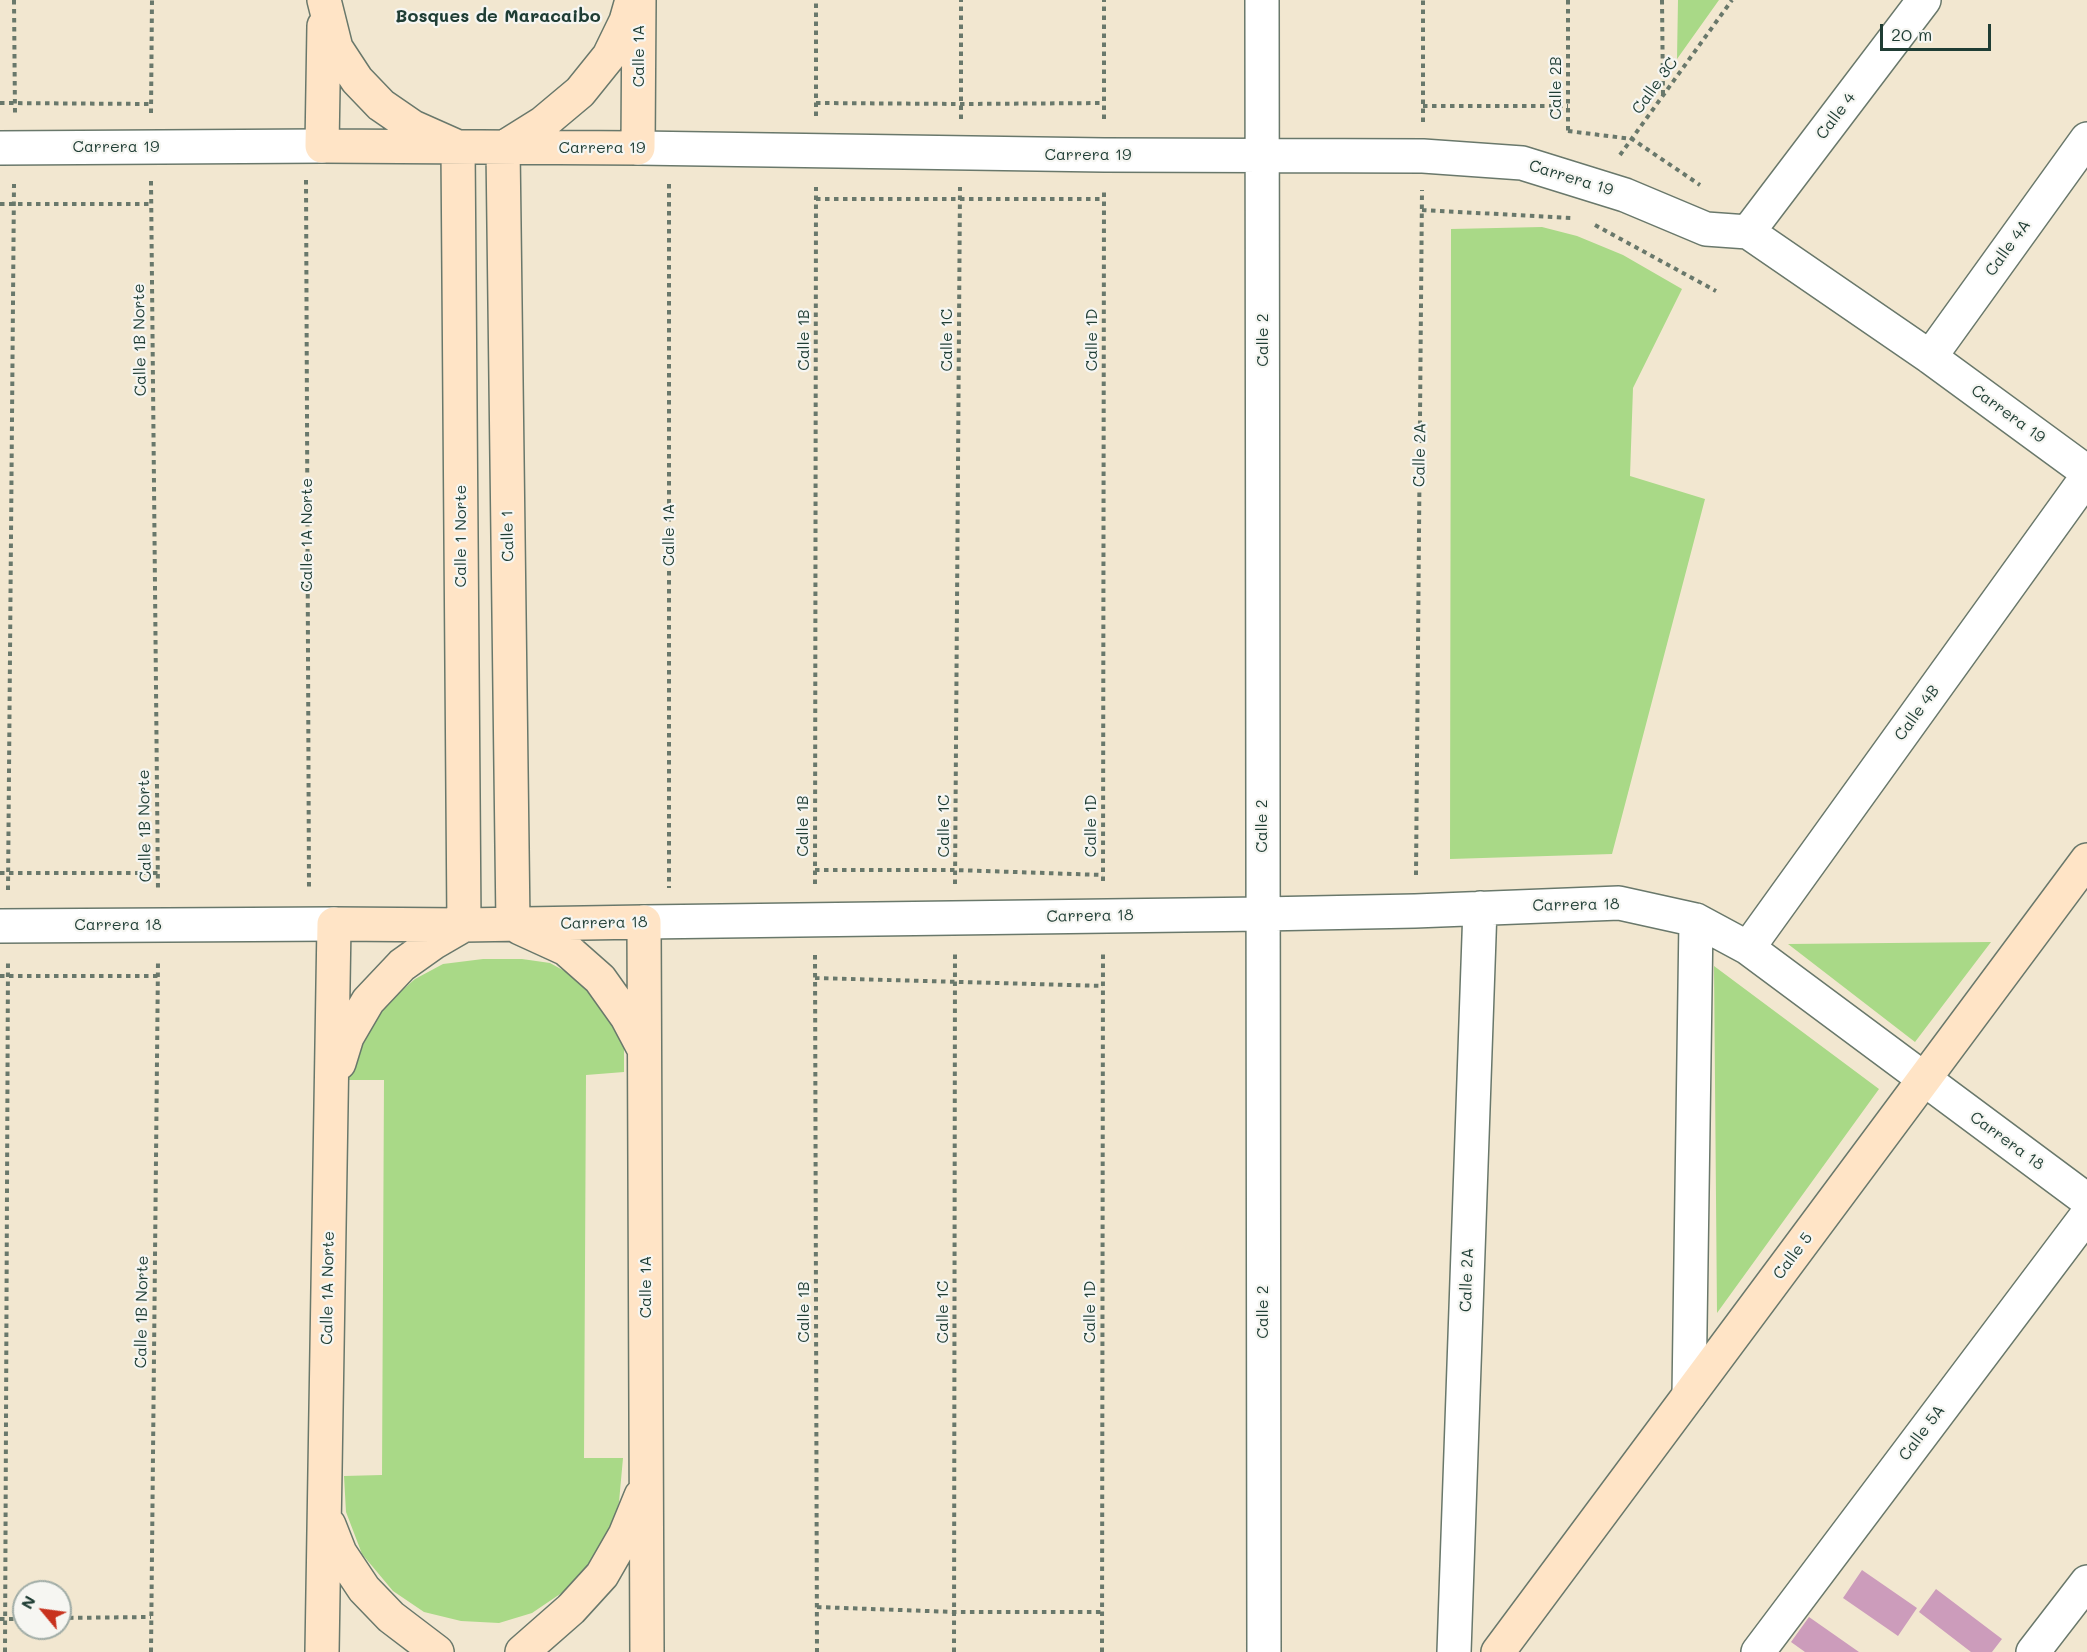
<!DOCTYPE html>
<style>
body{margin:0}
#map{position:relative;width:2087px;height:1652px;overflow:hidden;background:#f2e7d0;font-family:Mali,sans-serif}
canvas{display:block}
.north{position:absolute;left:12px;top:1580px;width:60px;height:60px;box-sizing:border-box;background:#f6f6f2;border:2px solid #a0aca6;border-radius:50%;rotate:299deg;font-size:16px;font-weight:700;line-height:24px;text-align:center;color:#1f3d34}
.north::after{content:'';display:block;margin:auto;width:21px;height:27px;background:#c8321e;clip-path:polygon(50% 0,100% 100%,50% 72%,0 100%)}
.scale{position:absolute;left:1880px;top:24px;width:111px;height:27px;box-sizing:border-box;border:3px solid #1f3d34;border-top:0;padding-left:8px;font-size:18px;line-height:21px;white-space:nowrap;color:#1f3d34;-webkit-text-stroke:4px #f6f6f2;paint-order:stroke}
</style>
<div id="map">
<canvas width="2087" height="1652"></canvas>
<div class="north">N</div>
<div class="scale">20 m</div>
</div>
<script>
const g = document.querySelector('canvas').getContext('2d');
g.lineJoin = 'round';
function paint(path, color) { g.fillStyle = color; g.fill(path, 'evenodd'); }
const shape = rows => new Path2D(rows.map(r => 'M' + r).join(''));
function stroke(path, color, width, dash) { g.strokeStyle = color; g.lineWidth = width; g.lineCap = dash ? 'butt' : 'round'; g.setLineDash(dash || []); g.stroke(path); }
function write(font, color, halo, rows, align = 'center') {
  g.font = font + ' Mali,sans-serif'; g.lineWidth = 4.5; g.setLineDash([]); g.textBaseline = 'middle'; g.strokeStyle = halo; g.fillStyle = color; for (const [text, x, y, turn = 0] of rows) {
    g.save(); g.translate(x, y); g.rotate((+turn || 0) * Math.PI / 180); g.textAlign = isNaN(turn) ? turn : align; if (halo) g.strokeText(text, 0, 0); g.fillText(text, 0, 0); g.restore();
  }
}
paint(shape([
 [1678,0,1719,0,1677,59],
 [1542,227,1577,236,1623,255,1682,289,1633,388,1630,476,1705,499,1612,854,1450,859,1451,229],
 [1991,942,1915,1042,1788,944],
 [483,959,522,959,550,963,577,978,612,1022,624,1046,624,1072,586,1075,584,1458,623,1458,619,1502,611,1532,595,1561,566,1590,532,1613,499,1623,461,1621,424,1612,393,1591,362,1554,346,1512,344,1476,382,1475,384,1080,345,1080,359,1043,381,1009,415,979,443,964],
 [1714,966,1879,1089,1717,1313]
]), '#a9d987');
paint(shape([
 [1862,1570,1917,1608,1898,1636,1843,1598],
 [1936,1589,2002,1639,1992,1652,1971,1652,1919,1612],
 [1809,1617,1859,1652,1805,1652,1791,1642]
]), '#cc9cbb');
const street = shape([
 [1262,0,1264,1652],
 [0,148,322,146],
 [638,148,1104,155,1423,156,1522,163,1625,195,1706,229,1748,232,1930,357,2087,472],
 [1748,232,1924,0],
 [1930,357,2087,139],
 [644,922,1262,914,1415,911,1619,903,1696,920,1748,948,2087,1200],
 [0,926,334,924],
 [1748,948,2087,477],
 [1689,1395,1696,920],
 [1454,1652,1480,908],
 [1758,1652,2087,1215],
 [2033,1652,2087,1582]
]);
const secondary = shape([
 [324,0,336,48,357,80,381,105,413,127,458,147,464,925,433,943,402,965,368,1001,347,1037,339,1063],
 [324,26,322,146,638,148,639,0],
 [503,148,513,924],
 [503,148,543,123,580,92,609,56,626,21,632,0],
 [520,928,566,949,600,979,627,1017,644,1049],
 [329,1525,340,1553,364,1589,391,1617,437,1652],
 [322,1652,334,924,464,925,644,922,647,1652],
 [522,1652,571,1609,602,1575,625,1535,641,1496],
 [1498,1652,2087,860]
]);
stroke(street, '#69786b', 36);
stroke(secondary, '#69786b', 36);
stroke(shape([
 [14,0,15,113],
 [1568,0,1568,133],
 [1662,0,1663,95],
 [0,103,151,104],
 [816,103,961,104,1104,103],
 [1423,106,1568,106],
 [151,113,152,0],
 [816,116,816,0],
 [961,119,961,0],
 [1104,119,1104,0],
 [1423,122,1423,0],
 [1568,131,1632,139,1700,185],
 [1620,155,1732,0],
 [306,180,309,890],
 [151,181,158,890],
 [669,184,669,888],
 [816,199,1104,199],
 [0,204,151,204],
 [1422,210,1571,218],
 [1595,225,1716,291],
 [815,870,955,870,1103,875],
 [0,873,158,873],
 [1416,875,1422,190],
 [1103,881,1104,190],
 [815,884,816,187],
 [955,884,960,187],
 [8,890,14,184],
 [815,955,817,1652],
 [0,976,158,976],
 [815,978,1103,986],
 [817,1607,954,1612,1102,1612],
 [60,1618,151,1617],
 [0,1619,24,1619],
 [5,1652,8,961],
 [151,1652,158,961],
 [954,1652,955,952],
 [1102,1652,1103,952]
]), '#69786b', 4, [4.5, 4.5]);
stroke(street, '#fff', 33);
stroke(secondary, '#ffe4c6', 33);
write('16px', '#1f3d34', '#f6f6f2', [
 ["Calle 1A",639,56,-90],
 ["Calle 3C",1655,86,-54],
 ["Calle 2B",1556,88,-90],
 ["Calle 4",1836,116,-53],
 ["Carrera 19",116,147],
 ["Carrera 19",602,148],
 ["Carrera 19",1088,155],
 ["Carrera 19",1571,178,17],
 ["Calle 4A",2008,248,-54],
 ["Calle 1B Norte",140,340,-91],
 ["Calle 1B",804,340,-90],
 ["Calle 1C",947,340,-90],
 ["Calle 1D",1092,340,-90],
 ["Calle 2",1263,340,-90],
 ["Carrera 19",2008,414,36],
 ["Calle 2A",1420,455,-89],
 ["Calle 1A Norte",307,535,-90],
 ["Calle 1A",669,535,-90],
 ["Calle 1 Norte",461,536,-90],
 ["Calle 1",508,536,-91],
 ["Calle 4B",1917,713,-54],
 ["Calle 1B Norte",145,826,-91],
 ["Calle 1B",803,826,-90],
 ["Calle 1C",944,826,-90],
 ["Calle 1D",1091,826,-90],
 ["Calle 2",1262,826,-90],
 ["Carrera 18",1576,905,-1],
 ["Carrera 18",1090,916,-1],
 ["Carrera 18",604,923,-1],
 ["Carrera 18",118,925],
 ["Carrera 18",2007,1141,36],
 ["Calle 5",1793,1256,-53],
 ["Calle 2A",1467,1280,-88],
 ["Calle 1A",646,1287,-90],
 ["Calle 1A Norte",328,1288,-89],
 ["Calle 1B Norte",142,1312,-89],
 ["Calle 1B",804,1312,-90],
 ["Calle 1C",943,1312,-90],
 ["Calle 1D",1090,1312,-90],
 ["Calle 2",1263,1312,-90],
 ["Calle 5A",1922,1433,-53]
]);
write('bold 18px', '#1f3d34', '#f6f6f2', [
 ["Bosques de Maracaibo",498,16]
]);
</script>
